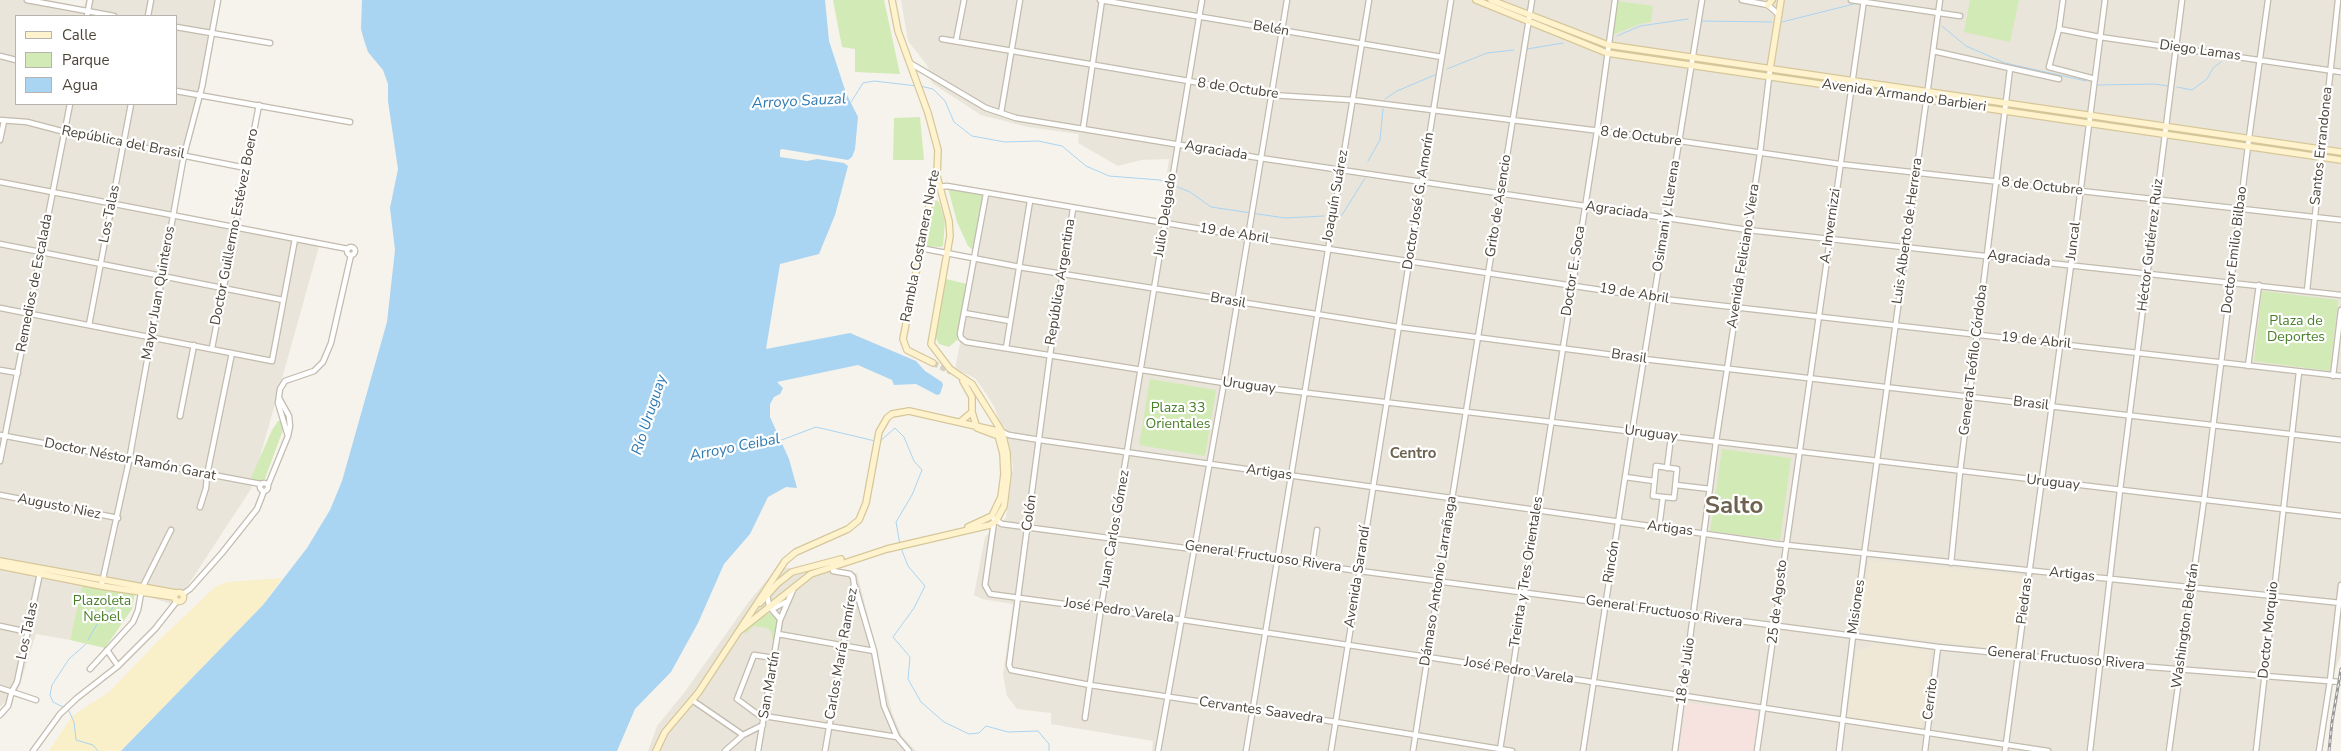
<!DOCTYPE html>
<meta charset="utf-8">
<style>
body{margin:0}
#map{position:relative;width:2341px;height:751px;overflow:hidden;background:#f6f3ec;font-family:"Nunito Sans",sans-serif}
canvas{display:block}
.legend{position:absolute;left:15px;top:15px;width:162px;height:90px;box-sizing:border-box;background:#fff;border:1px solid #b7b4b0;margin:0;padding:6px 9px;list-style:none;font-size:15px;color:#4b4439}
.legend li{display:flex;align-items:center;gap:10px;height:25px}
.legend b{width:25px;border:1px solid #b7b4b0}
</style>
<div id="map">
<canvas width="2341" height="751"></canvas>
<ul class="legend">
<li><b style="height:6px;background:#fff3cd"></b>Calle</li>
<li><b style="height:14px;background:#d2eab5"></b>Parque</li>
<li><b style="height:14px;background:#a9d4f2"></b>Agua</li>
</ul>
</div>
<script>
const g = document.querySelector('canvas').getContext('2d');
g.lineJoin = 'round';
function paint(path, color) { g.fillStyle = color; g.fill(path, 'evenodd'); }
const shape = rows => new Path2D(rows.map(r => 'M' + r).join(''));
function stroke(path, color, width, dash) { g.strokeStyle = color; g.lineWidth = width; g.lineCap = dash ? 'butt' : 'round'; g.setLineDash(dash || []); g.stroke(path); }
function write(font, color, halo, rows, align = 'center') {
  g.font = font + ' "Nunito Sans",sans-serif'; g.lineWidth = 4.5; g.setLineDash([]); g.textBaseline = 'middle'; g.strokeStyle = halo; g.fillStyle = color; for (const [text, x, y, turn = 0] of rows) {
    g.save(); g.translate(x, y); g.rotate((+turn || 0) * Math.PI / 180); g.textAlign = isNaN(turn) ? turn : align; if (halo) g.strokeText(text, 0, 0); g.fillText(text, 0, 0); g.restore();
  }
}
paint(shape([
 [0,0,49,0,84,7,86,0,219,0,174,215,320,243,251,489,175,605,135,593,83,581,70,640,36,634,18,690,0,707],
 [16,16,176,16,176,104,16,104],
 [901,0,2341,0,2341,654,2333,676,2321,751,1152,751,1153,741,1051,724,1051,713,1017,709,1007,696,1003,675,1013,604,982,599,974,595,985,537,1006,518,1013,467,1010,448,1006,430,999,421,995,408,985,392,975,378,955,369,976,262,987,189,1160,221,1169,159,1141,160,1118,166,1078,143,1079,134,1028,127,981,115,932,83,927,65,908,41],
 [778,567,857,573,892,713,902,736,916,751,648,751,657,726,684,693,750,600]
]), '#eae5da');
paint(shape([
 [1869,560,2021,575,2022,583,2014,651,1860,632,1863,616,1861,615],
 [1873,644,1931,651,1922,729,1847,717,1857,650,1870,647]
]), '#efe8d6');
paint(shape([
 [1686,703,1758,711,1754,751,1679,751]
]), '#f6e3e0');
paint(shape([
 [833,0,884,0,900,74,855,72,855,49,842,47],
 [1970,0,2019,0,2010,42,1964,32],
 [1617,1,1653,6,1651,22,1640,24,1612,35],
 [920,117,924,160,893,160,894,118],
 [948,188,983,195,974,251,968,246,957,222],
 [936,200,939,202,945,221,943,246,940,247,926,246,925,243,933,204],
 [946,279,967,284,957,340,949,347,939,344,935,336],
 [2262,291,2338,300,2330,371,2254,361],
 [1150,379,1216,390,1205,456,1139,445],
 [287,419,263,484,251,478,272,430,278,421],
 [1722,449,1791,458,1780,540,1710,531],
 [83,581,135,593,132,609,105,648,70,640],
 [772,613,778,619,774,647,771,631,767,628,753,626,745,635,745,629,763,615]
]), '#d2eab5');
paint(shape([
 [282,578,263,605,121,751,49,751,72,716,109,692,157,642,215,587,227,582]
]), '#f9efc9');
paint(shape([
 [362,0,825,0,829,41,846,93,858,117,855,149,852,157,848,160,782,149,780,150,780,157,807,161,817,159,844,163,848,166,835,215,819,254,780,264,766,349,850,333,916,361,925,371,942,382,943,385,940,394,937,395,916,384,894,385,892,380,858,365,777,382,783,388,780,394,774,397,770,404,770,417,789,459,797,488,786,487,768,497,750,534,724,564,698,623,671,672,635,709,617,751,121,751,263,605,307,548,330,510,342,481,387,322,395,250,390,208,398,169,388,101,388,84,383,70,368,52,364,40,361,29]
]), '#a9d4f2');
stroke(shape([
 [1700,21,1772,22],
 [1782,22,1854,4],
 [1942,26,1966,46,2005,63,2086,81],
 [1617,36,1640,26,1688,19],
 [1527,49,1563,43],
 [1447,69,1487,53,1514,50],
 [2098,85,2154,84,2168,86],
 [920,86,933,89,945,101,954,122,972,136,1005,142,1038,141,1062,146,1086,166,1109,176,1160,180,1190,192,1211,207,1285,218,1324,216],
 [2177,87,2192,90,2207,79,2213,68,2221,62],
 [1385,99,1397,91,1437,74],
 [851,102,863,83,874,81,917,86],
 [1368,161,1380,140,1383,109],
 [1338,216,1342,215,1365,178],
 [779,441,816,427,875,441],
 [879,442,895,428,904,437,914,461,922,470,912,495,896,522,900,545],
 [901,548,908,566,925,586,914,608,893,637,910,657,908,679,921,702,944,722,969,734,979,733,986,726,1008,732,1038,731,1049,744,1049,751],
 [88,640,101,617,112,609,119,598],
 [65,708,53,702,50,695,52,685,69,659,86,644],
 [68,709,74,722,76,740,93,745,98,751]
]), '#a9d4f2', 1);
stroke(shape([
 [933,363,951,372]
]), '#d4d0c8', 5.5, [5.5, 3]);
const street = shape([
 [27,0,114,16],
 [1100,0,1442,57],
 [1742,0,1768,5,1779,15],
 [1851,0,1960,16],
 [2063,0,2059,29,2049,67,2095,79],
 [87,16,90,0],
 [148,16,151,0],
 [176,27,270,43],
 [2059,29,2100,37,2341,72],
 [942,39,1271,95,1352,100,1680,141,1839,164,2341,220],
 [956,41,964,0],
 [1933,51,2059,79],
 [0,56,16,60],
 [910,63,986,108,1016,118,1260,158,1748,230,2341,295],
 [176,91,350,122],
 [1001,113,1020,0],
 [0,120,27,122,65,132,246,168],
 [1083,129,1102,0],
 [0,140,4,121],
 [0,182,348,249],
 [938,187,947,186,1248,237,1654,298,2341,376],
 [986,194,960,334,961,338,966,342,1224,383,2341,516],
 [1073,209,1050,355,1009,665,1011,670,1090,685,1336,722,1512,751],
 [0,244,283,300],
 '347 251a4 4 0 1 1 8 0a4 4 0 1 1-8 0Z',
 [920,248,1025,268,1398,327,1644,359,2341,440],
 [2307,291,2338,0],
 [0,308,272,361,295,239],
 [964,313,1010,321],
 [89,325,131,104],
 [212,348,259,105],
 [1006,348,1030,201],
 [2248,366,2259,285],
 [0,370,18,373],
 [2333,376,2341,310],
 [180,416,194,345],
 [1002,432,1009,435,1040,440,1777,544,2341,603],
 [0,435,261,484],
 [288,436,278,403,280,389,285,381,314,371,323,362,331,343,351,255],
 [0,461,70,104],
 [1656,466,1677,469,1674,498,1653,496,1656,466],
 [1667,468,1671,437],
 [1625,477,1654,481],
 '260 487a4 4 0 1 1 8 0a4 4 0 1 1-8 0Z',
 [268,485,288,436,290,426,289,416,279,398],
 [1676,485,1710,489],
 [0,495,118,518],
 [200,507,206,488,207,475,232,353],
 [994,519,1002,524,1938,647,2100,663,2341,682],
 [994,522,985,585,990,594,1183,620,2048,751],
 [1659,528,1663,497],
 [1951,563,1960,472,2010,69],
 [1312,564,1317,530],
 [102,583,129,461,184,155,202,87,218,0],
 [855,586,874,651,884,706,897,737,909,751],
 [183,594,190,589,222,553,257,509,264,491],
 [767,594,769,606,780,619],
 [772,609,786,602],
 [0,626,28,632],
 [778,634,874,651],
 [107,650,118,666],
 [90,669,133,622,138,610,142,588,171,530],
 [0,688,36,700],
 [692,700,743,735],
 [0,715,8,706,12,691,17,682,40,573],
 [764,716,897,737],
 [1085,718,1101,608,1202,0],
 [764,719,737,699,754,655,774,658],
 [1500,750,1597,131,1615,0],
 [33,751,60,714,77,698,118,666,155,629,177,601],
 [725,751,743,735,763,725],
 [758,751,780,620,793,590],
 [825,751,854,584,853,577,850,574,833,571],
 [1158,751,1224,383,1287,0],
 [1246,751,1369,0],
 [1331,751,1451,0],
 [1413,751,1452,499,1532,0],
 [1583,751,1632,432,1702,0],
 [1675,751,1716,442,1760,153,1770,69],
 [1757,751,1864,0],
 [1839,751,1853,636,1940,0],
 [1925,751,1938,647],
 [2005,751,2071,265,2105,0],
 [2090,751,2120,490,2182,0],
 [2169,751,2204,500,2249,138,2268,0],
 [2256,751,2299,372],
 [2319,751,2330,681,2341,585]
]);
const secondary = shape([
 [892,0,898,31,928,113,938,150,937,176,932,190,903,339,907,350,933,363],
 [1476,0,1607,53,2341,160],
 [1491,0,1608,45,2341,152],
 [1768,5,1772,0],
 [1770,69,1781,0],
 [972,412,977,428,1001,437],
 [960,422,972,412,972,397,963,381],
 [968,527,992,516,1001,497,1004,474,1003,454,997,431],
 [0,561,176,593],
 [0,566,101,586,174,597],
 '174.5 597a4.5 4.5 0 1 1 9 0a4.5 4.5 0 1 1-9 0Z',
 [760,603,778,583,792,572,841,559],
 [739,631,811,574,887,549,990,525,996,521,1004,506,1008,474,1007,453,1002,432,972,384,950,369,931,344,950,236,949,221,937,176],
 [656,751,665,732,698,693,785,561,796,552,848,529,859,520,866,503,879,432,887,418,892,414,909,411,1002,432]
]);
stroke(street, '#c2bbae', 7);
stroke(secondary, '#d6c79b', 8);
stroke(street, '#fff', 4.5);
stroke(secondary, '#fff3cd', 5.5);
const rail = shape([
 [2329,751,2332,722,2341,669]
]);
stroke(rail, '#9a9a9a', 3);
stroke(rail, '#fff', 1, [4]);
write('14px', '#4b4439', '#fff', [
 ["Belén",1271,29,10],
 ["Diego Lamas",2200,51,8],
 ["8 de Octubre",1238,89,8],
 ["Avenida Armando Barbieri",1904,96,8],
 ["8 de Octubre",1641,137,7],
 ["República del Brasil",123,143,11],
 ["Santos Errandonea",2322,146,-84],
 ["Agraciada",1216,151,9],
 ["8 de Octubre",2042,187,6],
 ["Joaquín Suárez",1336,196,-80],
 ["Doctor José G. Amorín",1419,201,-81],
 ["Grito de Asencio",1499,206,-81],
 ["Agraciada",1617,211,8],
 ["Los Talas",110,214,-79],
 ["Julio Delgado",1166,215,-81],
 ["Osimani y Llerena",1667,216,-81],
 ["A. Invernizzi",1831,226,-82],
 ["Doctor Guillermo Estévez Boero",235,227,-79],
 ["Luis Alberto de Herrera",1908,231,-82],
 ["19 de Abril",1234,234,9],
 ["Juncal",2074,241,-83],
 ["Héctor Gutiérrez Ruiz",2151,245,-83],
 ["Rambla Costanera Norte",921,246,-79],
 ["Doctor Emilio Bilbao",2235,250,-83],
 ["Avenida Feliciano Viera",1744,256,-81],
 ["Agraciada",2019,259,6],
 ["Doctor E. Soca",1574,271,-81],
 ["República Argentina",1061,282,-81],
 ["Remedios de Escalada",35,283,-79],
 ["Mayor Juan Quinteros",159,293,-80],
 ["19 de Abril",1634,294,9],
 ["Brasil",1228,301,10],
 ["19 de Abril",2036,341,6],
 ["Brasil",1629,357,8],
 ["General Teófilo Córdoba",1974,360,-83],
 ["Uruguay",1249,386,7],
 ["Brasil",2031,404,7],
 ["Uruguay",1651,434,7],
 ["Doctor Néstor Ramón Garat",130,460,11],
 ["Artigas",1269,473,8],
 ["Uruguay",2053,483,6],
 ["Augusto Niez",59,507,11],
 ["Colón",1030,513,-82],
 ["Juan Carlos Gómez",1115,529,-80],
 ["Artigas",1670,529,7],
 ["General Fructuoso Rivera",1263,557,8],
 ["Rincón",1612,562,-81],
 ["Treinta y Tres Orientales",1527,572,-81],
 ["Artigas",2072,575,6],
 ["Avenida Sarandí",1358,577,-81],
 ["Dámaso Antonio Larrañaga",1439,581,-81],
 ["Piedras",2025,601,-83],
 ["25 de Agosto",1778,602,-83],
 ["Misiones",1857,607,-82],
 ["José Pedro Varela",1119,611,8],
 ["General Fructuoso Rivera",1664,612,8],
 ["Washington Beltrán",2186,626,-82],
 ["Doctor Morquio",2269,630,-84],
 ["Los Talas",28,631,-78],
 ["Carlos María Ramírez",842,654,-80],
 ["General Fructuoso Rivera",2066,659,5],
 ["José Pedro Varela",1519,671,9],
 ["18 de Julio",1686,671,-82],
 ["San Martín",770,685,-80],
 ["Cerrito",1931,699,-83],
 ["Cervantes Saavedra",1261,711,8]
]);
write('14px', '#4a7f2a', '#fff', [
 ["Plaza de",2296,322],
 ["Deportes",2296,338],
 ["Plaza 33",1178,409],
 ["Orientales",1178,425],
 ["Plazoleta",102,602],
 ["Nebel",102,618]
]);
write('italic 15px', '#2e7ab2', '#fff', [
 ["Arroyo Sauzal",799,102,-3],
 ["Río Uruguay",650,415,-72],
 ["Arroyo Ceibal",735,448,-11]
]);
write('bold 15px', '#6e6250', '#fff', [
 ["Centro",1413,454]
]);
write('bold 24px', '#6e6250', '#fff', [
 ["Salto",1734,507]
]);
</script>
